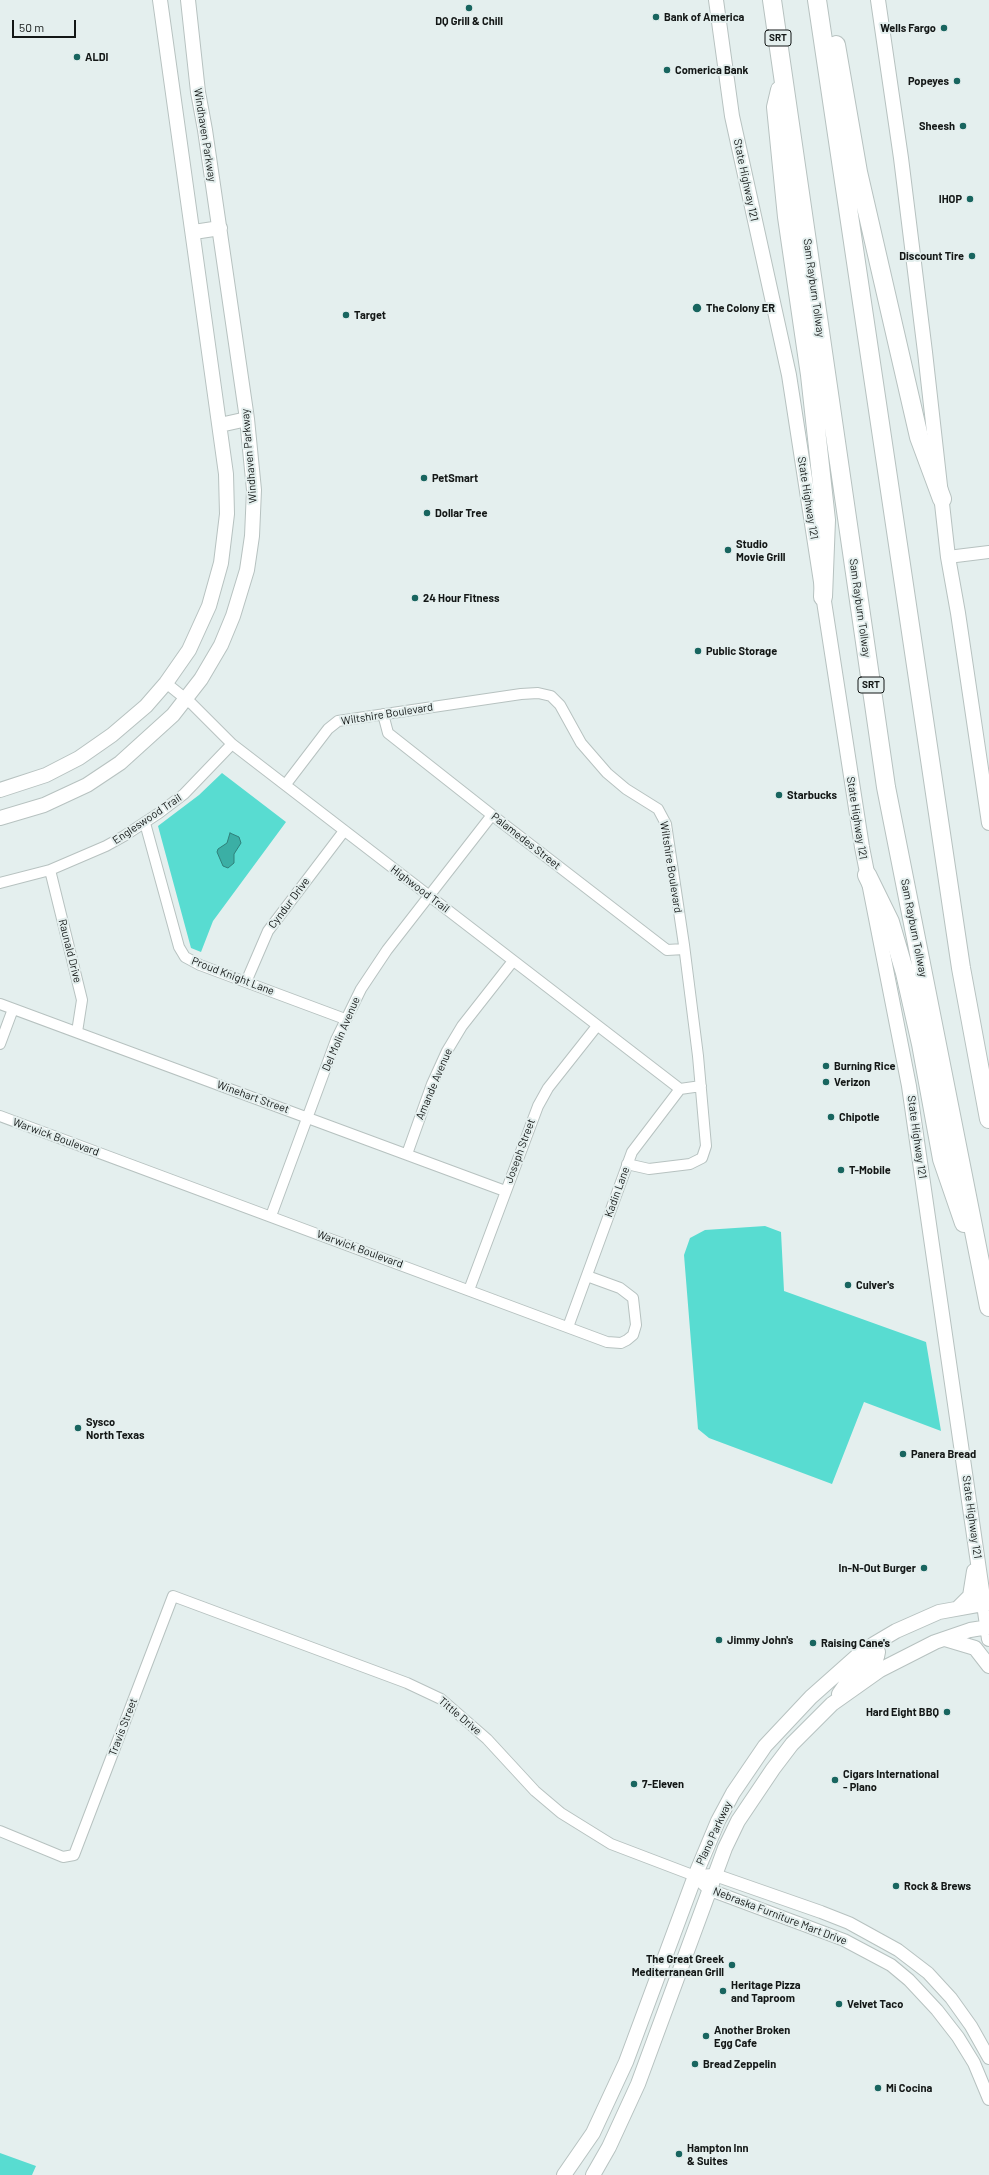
<!DOCTYPE html>
<style>
body{margin:0}
#map{position:relative;width:989px;height:2175px;overflow:hidden;background:#e4efee;font-family:Barlow,sans-serif}
canvas{display:block}
.scale{position:absolute;left:12px;top:20px;width:64px;height:18px;box-sizing:border-box;border:2px solid #131716;border-top:0;padding-left:5px;font-size:12px;line-height:14px;white-space:nowrap;color:#131716;-webkit-text-stroke:3px #e4efee;paint-order:stroke}
</style>
<div id="map">
<canvas width="989" height="2175"></canvas>
<div class="scale">50 m</div>
</div>
<script>
const g = document.querySelector('canvas').getContext('2d');
g.lineJoin = 'round';
function paint(path, color) { g.fillStyle = color; g.fill(path, 'evenodd'); }
const shape = rows => new Path2D(rows.map(r => 'M' + r).join(''));
function stroke(path, color, width, dash) { g.strokeStyle = color; g.lineWidth = width; g.lineCap = dash ? 'butt' : 'round'; g.setLineDash(dash || []); g.stroke(path); }
function write(font, color, halo, rows, align = 'center') {
  g.font = font + ' Barlow,sans-serif'; g.lineWidth = 4; g.setLineDash([]); g.textBaseline = 'middle'; g.strokeStyle = halo; g.fillStyle = color; for (const [text, x, y, turn = 0] of rows) {
    g.save(); g.translate(x, y); g.rotate((+turn || 0) * Math.PI / 180); g.textAlign = isNaN(turn) ? turn : align; if (halo) g.strokeText(text, 0, 0); g.fillText(text, 0, 0); g.restore();
  }
}
paint(shape([
 [222,773,286,822,213,921,201,952,191,948,158,826,199,795],
 [765,1226,781,1232,784,1291,926,1342,941,1431,864,1402,832,1484,709,1438,698,1429,684,1255,690,1238,705,1230],
 [0,2153,36,2166,32,2175,0,2175]
]), '#58dcd1');
const water = shape([
 [230,833,239,837,241,843,234,854,234,863,228,868,223,866,217,852,218,849,227,843,230,833]
]);
paint(water, '#3bafa5');
stroke(water, '#2f817a', 1);
const minor = shape([
 [166,683,192,704,232,744,680,1089],
 [383,714,388,733,492,815,667,950,684,949],
 [286,784,328,729,338,721,521,694,538,693,551,696,560,705,581,743,607,773,626,789,658,809,666,824,684,945,698,1056,706,1146,702,1158,690,1164,649,1169,627,1164],
 [145,823,179,947,185,957,200,965,345,1019],
 [50,870,82,1000,77,1032],
 [0,883,50,870,106,846,124,836,159,813,184,794,232,744],
 [246,982,268,931,344,831],
 [0,1004,505,1191],
 [0,1044,13,1009],
 [0,1116,607,1342,621,1343,627,1340,633,1335,636,1325,633,1298,620,1288,587,1276],
 [407,1154,432,1084,447,1051,462,1026,513,961],
 [271,1216,336,1040,361,989,387,950,492,815],
 [469,1290,538,1106,548,1088,597,1026],
 [568,1327,632,1152,680,1089,701,1086],
 [0,1831,63,1857,74,1855,173,1596,407,1683,441,1699,487,1739,535,1791,561,1813,611,1844,695,1876]
]);
const tertiary = shape([
 [948,557,989,552],
 [695,1876,710,1890,844,1940,891,1965,909,1980,937,2010,958,2037,974,2063,989,2099],
 [695,1876,715,1875,821,1912,849,1923,898,1950,928,1973,951,1998,971,2026,989,2058]
]);
const secondary = shape([
 [716,0,732,116,789,375,862,847,909,1086,989,1639],
 [878,0,901,158,925,352,948,557,958,613,989,823],
 [194,232,220,228],
 [220,425,247,419],
 [0,790,46,775,79,758,112,735,146,706,166,683,189,650,209,606,221,563,227,514,226,474,160,0],
 [0,818,44,805,87,785,120,763,173,715,201,679,221,645,233,616,247,570,252,536,254,490,247,419,205,130,198,92,188,0],
 [958,1608,970,1596,974,1571],
 [945,1639,975,1648,989,1666],
 [839,1694,850,1678,877,1657,878,1652,874,1644],
 [564,2175,593,2133,626,2062,695,1876,718,1821,733,1793,765,1746,811,1697,856,1657,874,1644,896,1631,939,1612,989,1603],
 [593,2175,609,2147,638,2084,725,1848,738,1821,773,1769,792,1744,832,1704,880,1670,935,1642,970,1630,989,1627]
]);
const motorway = shape([
 [772,0,886,787,989,1307],
 [817,0,961,968,989,1119],
 [836,45,858,172,919,437,942,499],
 [780,90,776,107,787,217,810,375,826,520,823,597],
 [867,875,890,922,905,973,921,1044,942,1159,964,1223]
]);
stroke(minor, '#b7c2c0', 12);
stroke(tertiary, '#b7c2c0', 14);
stroke(secondary, '#b7c2c0', 16);
stroke(motorway, '#b7c2c0', 20);
stroke(minor, '#fff', 10);
stroke(tertiary, '#fff', 12);
stroke(secondary, '#fff', 14);
stroke(motorway, '#fff', 18);
for (const [x, y, r, color] of [
 [469,8,4,"#18655f"],
 [656,17,4,"#18655f"],
 [944,28,4,"#18655f"],
 [77,57,4,"#18655f"],
 [667,70,4,"#18655f"],
 [957,81,4,"#18655f"],
 [963,126,4,"#18655f"],
 [970,199,4,"#18655f"],
 [972,256,4,"#18655f"],
 [697,308,5,"#18655f"],
 [346,315,4,"#18655f"],
 [424,478,4,"#18655f"],
 [427,513,4,"#18655f"],
 [728,550,4,"#18655f"],
 [415,598,4,"#18655f"],
 [698,651,4,"#18655f"],
 [779,795,4,"#18655f"],
 [826,1066,4,"#18655f"],
 [826,1082,4,"#18655f"],
 [831,1117,4,"#18655f"],
 [841,1170,4,"#18655f"],
 [848,1285,4,"#18655f"],
 [78,1428,4,"#18655f"],
 [903,1454,4,"#18655f"],
 [924,1568,4,"#18655f"],
 [719,1640,4,"#18655f"],
 [813,1643,4,"#18655f"],
 [947,1712,4,"#18655f"],
 [835,1780,4,"#18655f"],
 [634,1784,4,"#18655f"],
 [896,1886,4,"#18655f"],
 [732,1965,4,"#18655f"],
 [723,1991,4,"#18655f"],
 [839,2004,4,"#18655f"],
 [706,2036,4,"#18655f"],
 [695,2064,4,"#18655f"],
 [878,2088,4,"#18655f"],
 [679,2154,4,"#18655f"]
]) { const dot = new Path2D(); dot.arc(x, y, r, 0, 2 * Math.PI); g.fillStyle = color; g.fill(dot); stroke(dot, '#e4efee', 1.5); }
for (const [x, y, w] of [
 [778,38,26],
 [871,685,26]
]) { const box = new Path2D(); box.roundRect(x - w / 2, y - 8, w, 16, 3); g.fillStyle = '#e4efee'; g.fill(box); stroke(box, '#131716', 1); }
write('bold 10px', '#131716', null, [
 ["SRT",778,38],
 ["SRT",871,685]
]);
write('bold 11px', '#131716', '#e4efee', [
 ["Bank of America",664,17],
 ["DQ Grill & Chill",469,21,"center"],
 ["Wells Fargo",936,28,"right"],
 ["ALDI",85,57],
 ["Comerica Bank",675,70],
 ["Popeyes",949,81,"right"],
 ["Sheesh",955,126,"right"],
 ["IHOP",962,199,"right"],
 ["Discount Tire",964,256,"right"],
 ["The Colony ER",706,308],
 ["Target",354,315],
 ["PetSmart",432,478],
 ["Dollar Tree",435,513],
 ["Studio",736,544],
 ["Movie Grill",736,557],
 ["24 Hour Fitness",423,598],
 ["Public Storage",706,651],
 ["Starbucks",787,795],
 ["Burning Rice",834,1066],
 ["Verizon",834,1082],
 ["Chipotle",839,1117],
 ["T-Mobile",849,1170],
 ["Culver's",856,1285],
 ["Sysco",86,1422],
 ["North Texas",86,1435],
 ["Panera Bread",911,1454],
 ["In-N-Out Burger",916,1568,"right"],
 ["Jimmy John's",727,1640],
 ["Raising Cane's",821,1643],
 ["Hard Eight BBQ",939,1712,"right"],
 ["Cigars International",843,1774],
 ["- Plano",843,1787],
 ["7-Eleven",642,1784],
 ["Rock & Brews",904,1886],
 ["The Great Greek",724,1959,"right"],
 ["Mediterranean Grill",724,1972,"right"],
 ["Heritage Pizza",731,1985],
 ["and Taproom",731,1998],
 ["Velvet Taco",847,2004],
 ["Another Broken",714,2030],
 ["Egg Cafe",714,2043],
 ["Bread Zeppelin",703,2064],
 ["Mi Cocina",886,2088],
 ["Hampton Inn",687,2148],
 ["& Suites",687,2161]
], 'left');
write('11px', '#131716', '#e4efee', [
 ["Windhaven Parkway",205,135,81],
 ["State Highway 121",746,180,78],
 ["Sam Rayburn Tollway",814,288,82],
 ["Windhaven Parkway",249,456,-95],
 ["State Highway 121",808,498,81],
 ["Sam Rayburn Tollway",860,608,82],
 ["Wiltshire Boulevard",387,714,-9],
 ["State Highway 121",857,818,81],
 ["Engleswood Trail",147,819,-34],
 ["Palamedes Street",526,841,38],
 ["Wiltshire Boulevard",671,867,81],
 ["Highwood Trail",420,889,37],
 ["Cyndur Drive",289,903,-53],
 ["Sam Rayburn Tollway",914,928,79],
 ["Raunald Drive",70,951,76],
 ["Proud Knight Lane",233,976,21],
 ["Del Molin Avenue",341,1034,-67],
 ["Amande Avenue",434,1084,-67],
 ["Winehart Street",253,1097,20],
 ["Warwick Boulevard",56,1137,20],
 ["State Highway 121",917,1137,82],
 ["Joseph Street",520,1151,-70],
 ["Kadin Lane",617,1192,-70],
 ["Warwick Boulevard",360,1249,20],
 ["State Highway 121",972,1517,82],
 ["Tittle Drive",460,1716,40],
 ["Travis Street",123,1727,-69],
 ["Plano Parkway",714,1833,-65],
 ["Nebraska Furniture Mart Drive",780,1916,21]
]);
</script>
